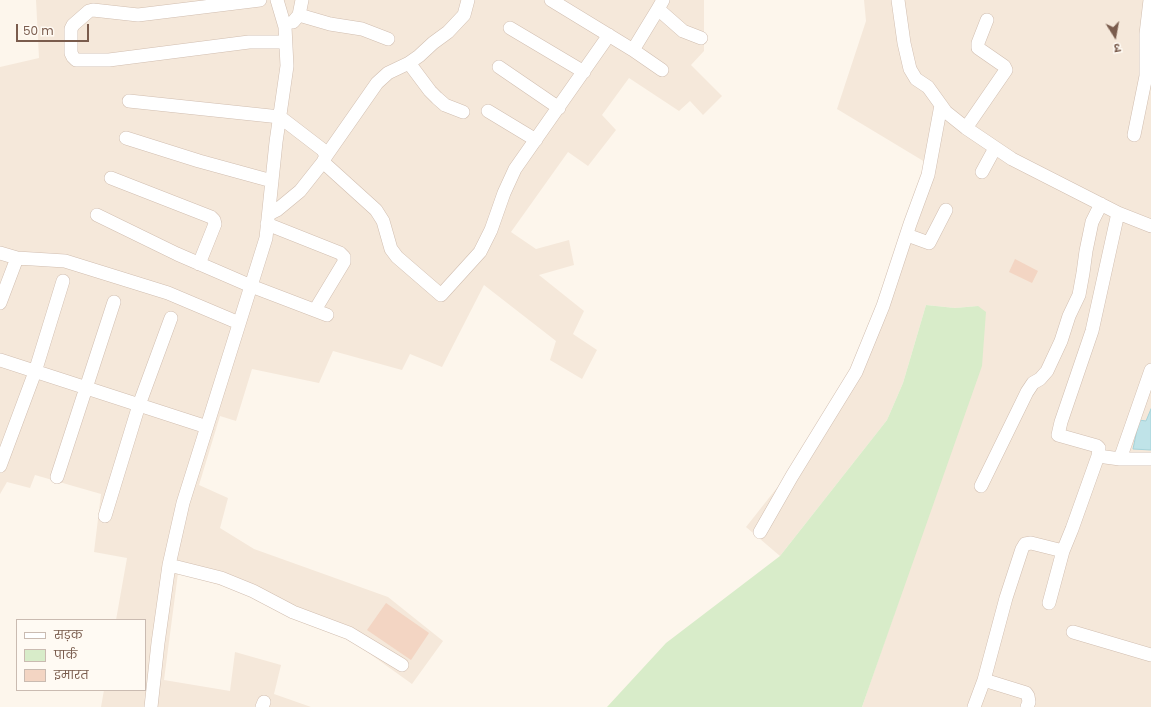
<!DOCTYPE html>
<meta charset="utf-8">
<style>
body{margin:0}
#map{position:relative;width:1151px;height:707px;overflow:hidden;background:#fdf6ec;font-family:Poppins,"Noto Sans Devanagari",sans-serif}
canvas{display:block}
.legend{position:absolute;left:16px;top:619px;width:130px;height:72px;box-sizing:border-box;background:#fffaf3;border:1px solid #cabbb1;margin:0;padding:5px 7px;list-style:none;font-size:12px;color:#7a5c4d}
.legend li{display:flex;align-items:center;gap:8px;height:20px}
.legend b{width:20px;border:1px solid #cabbb1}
.north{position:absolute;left:1095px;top:16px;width:40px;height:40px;-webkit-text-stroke:3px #fffaf3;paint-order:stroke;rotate:169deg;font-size:11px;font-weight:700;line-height:16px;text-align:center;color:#7a5c4d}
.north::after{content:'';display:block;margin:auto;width:14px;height:18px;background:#7a5c4d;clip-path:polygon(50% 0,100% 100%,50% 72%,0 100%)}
.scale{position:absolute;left:16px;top:24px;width:73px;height:18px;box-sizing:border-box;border:2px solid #7a5c4d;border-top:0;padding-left:5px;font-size:12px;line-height:14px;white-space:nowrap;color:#7a5c4d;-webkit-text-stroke:3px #fffaf3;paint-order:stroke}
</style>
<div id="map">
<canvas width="1151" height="707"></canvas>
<ul class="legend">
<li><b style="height:5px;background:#fff"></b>सड़क</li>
<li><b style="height:11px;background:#d8ecc9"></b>पार्क</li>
<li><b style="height:11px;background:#f3d5c3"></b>इमारत</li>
</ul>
<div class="north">उ</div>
<div class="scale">50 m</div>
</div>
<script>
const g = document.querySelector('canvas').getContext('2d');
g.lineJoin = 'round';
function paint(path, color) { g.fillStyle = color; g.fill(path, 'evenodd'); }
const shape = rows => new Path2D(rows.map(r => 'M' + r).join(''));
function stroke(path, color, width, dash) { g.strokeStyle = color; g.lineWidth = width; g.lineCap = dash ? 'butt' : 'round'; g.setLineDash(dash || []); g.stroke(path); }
paint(shape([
 [36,0,704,0,704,51,691,65,722,96,703,115,690,101,679,111,629,78,602,115,616,130,588,166,568,152,511,232,536,249,569,240,574,265,539,275,584,311,573,334,597,350,582,379,550,360,556,341,484,285,442,367,410,354,402,370,333,351,319,383,252,369,236,421,220,416,199,485,228,498,220,528,254,549,388,597,443,641,412,684,352,641,275,610,257,596,178,573,164,680,230,691,235,652,281,665,274,694,311,707,101,707,104,690,145,690,145,620,116,620,127,558,94,552,101,494,35,475,30,488,7,482,0,494,0,67,39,58],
 [864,0,1151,0,1151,707,862,707,898,603,978,306,955,308,926,305,903,383,887,420,780,556,746,527,795,465,853,371,880,304,925,162,837,109,866,21]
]), '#f5e8da');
paint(shape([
 [926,305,955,308,978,306,986,312,982,366,862,707,607,707,666,643,780,556,887,420,903,383]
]), '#d8ecc9');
const water = shape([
 [1151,409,1151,450,1133,449,1139,420,1146,421,1151,409]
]);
paint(water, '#bfe3e8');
stroke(water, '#a5d3da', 1);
paint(shape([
 [1015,259,1038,271,1032,283,1009,272],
 [386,603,429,633,411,660,367,630]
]), '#f3d5c3');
const minor = shape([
 [260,0,138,15,93,10,89,11,73,25,71,29,71,53,73,57,76,60,109,60,249,42,285,42],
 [551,0,633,50],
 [663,0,658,9,683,31,701,38],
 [898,0,904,43,910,69,916,79,928,87,946,112,966,128,1012,159,1118,213,1151,226],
 [658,9,633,50,662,70],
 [299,15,330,24,362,29,388,39],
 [293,22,299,15,302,0],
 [510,28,584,72],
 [409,63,430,91,437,98,445,105,463,112],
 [499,67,559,108],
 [129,101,280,117,323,150,326,156,323,162,376,210,383,221,391,249,397,257,441,295,480,252,491,230,504,193,515,169,609,35],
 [488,111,536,140],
 [966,128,1006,70,1004,66,978,48,978,43,987,20],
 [1134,135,1146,76,1146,34,1150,0],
 [126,138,199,161,272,181],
 [326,156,377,83,388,73,409,63,419,56,433,43,448,32,464,15,468,0],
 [982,172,995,148],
 [111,178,211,217,214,220,215,224,199,264],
 [269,214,277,210,300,191,323,162],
 [97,215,177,254,251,286,327,315],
 [267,224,340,253,344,257,344,262,315,310],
 [907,235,929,243,946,210],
 [0,253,17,258],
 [0,303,17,258,65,261,168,293,239,323],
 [0,360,207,427],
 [1098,456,1099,448,1097,446,1058,435,1061,422,1092,331,1118,213],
 [1120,459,1151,370],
 [0,466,35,372,63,281],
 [57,477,114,302],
 [981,486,1027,392,1033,383,1040,379,1047,371,1061,341,1069,316,1079,295,1083,273,1086,251,1092,222,1101,204],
 [105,516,139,405,171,318],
 [760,532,792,476,856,372,883,306,910,224,928,175,941,105],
 [169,565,221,578,253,591,293,612,349,633,402,665],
 [1049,603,1063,551],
 [1073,632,1151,655],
 [151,707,158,643,169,565,183,503,266,238,276,142,287,66,285,27,277,0],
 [262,707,264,702],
 [974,707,984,680],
 [1027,707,1029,702,1028,696,1026,693,984,680,1006,598,1022,549,1025,544,1031,543,1063,551,1072,529,1098,456,1120,459,1151,459]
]);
stroke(minor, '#d1beb0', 14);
stroke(minor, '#fff', 13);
</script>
